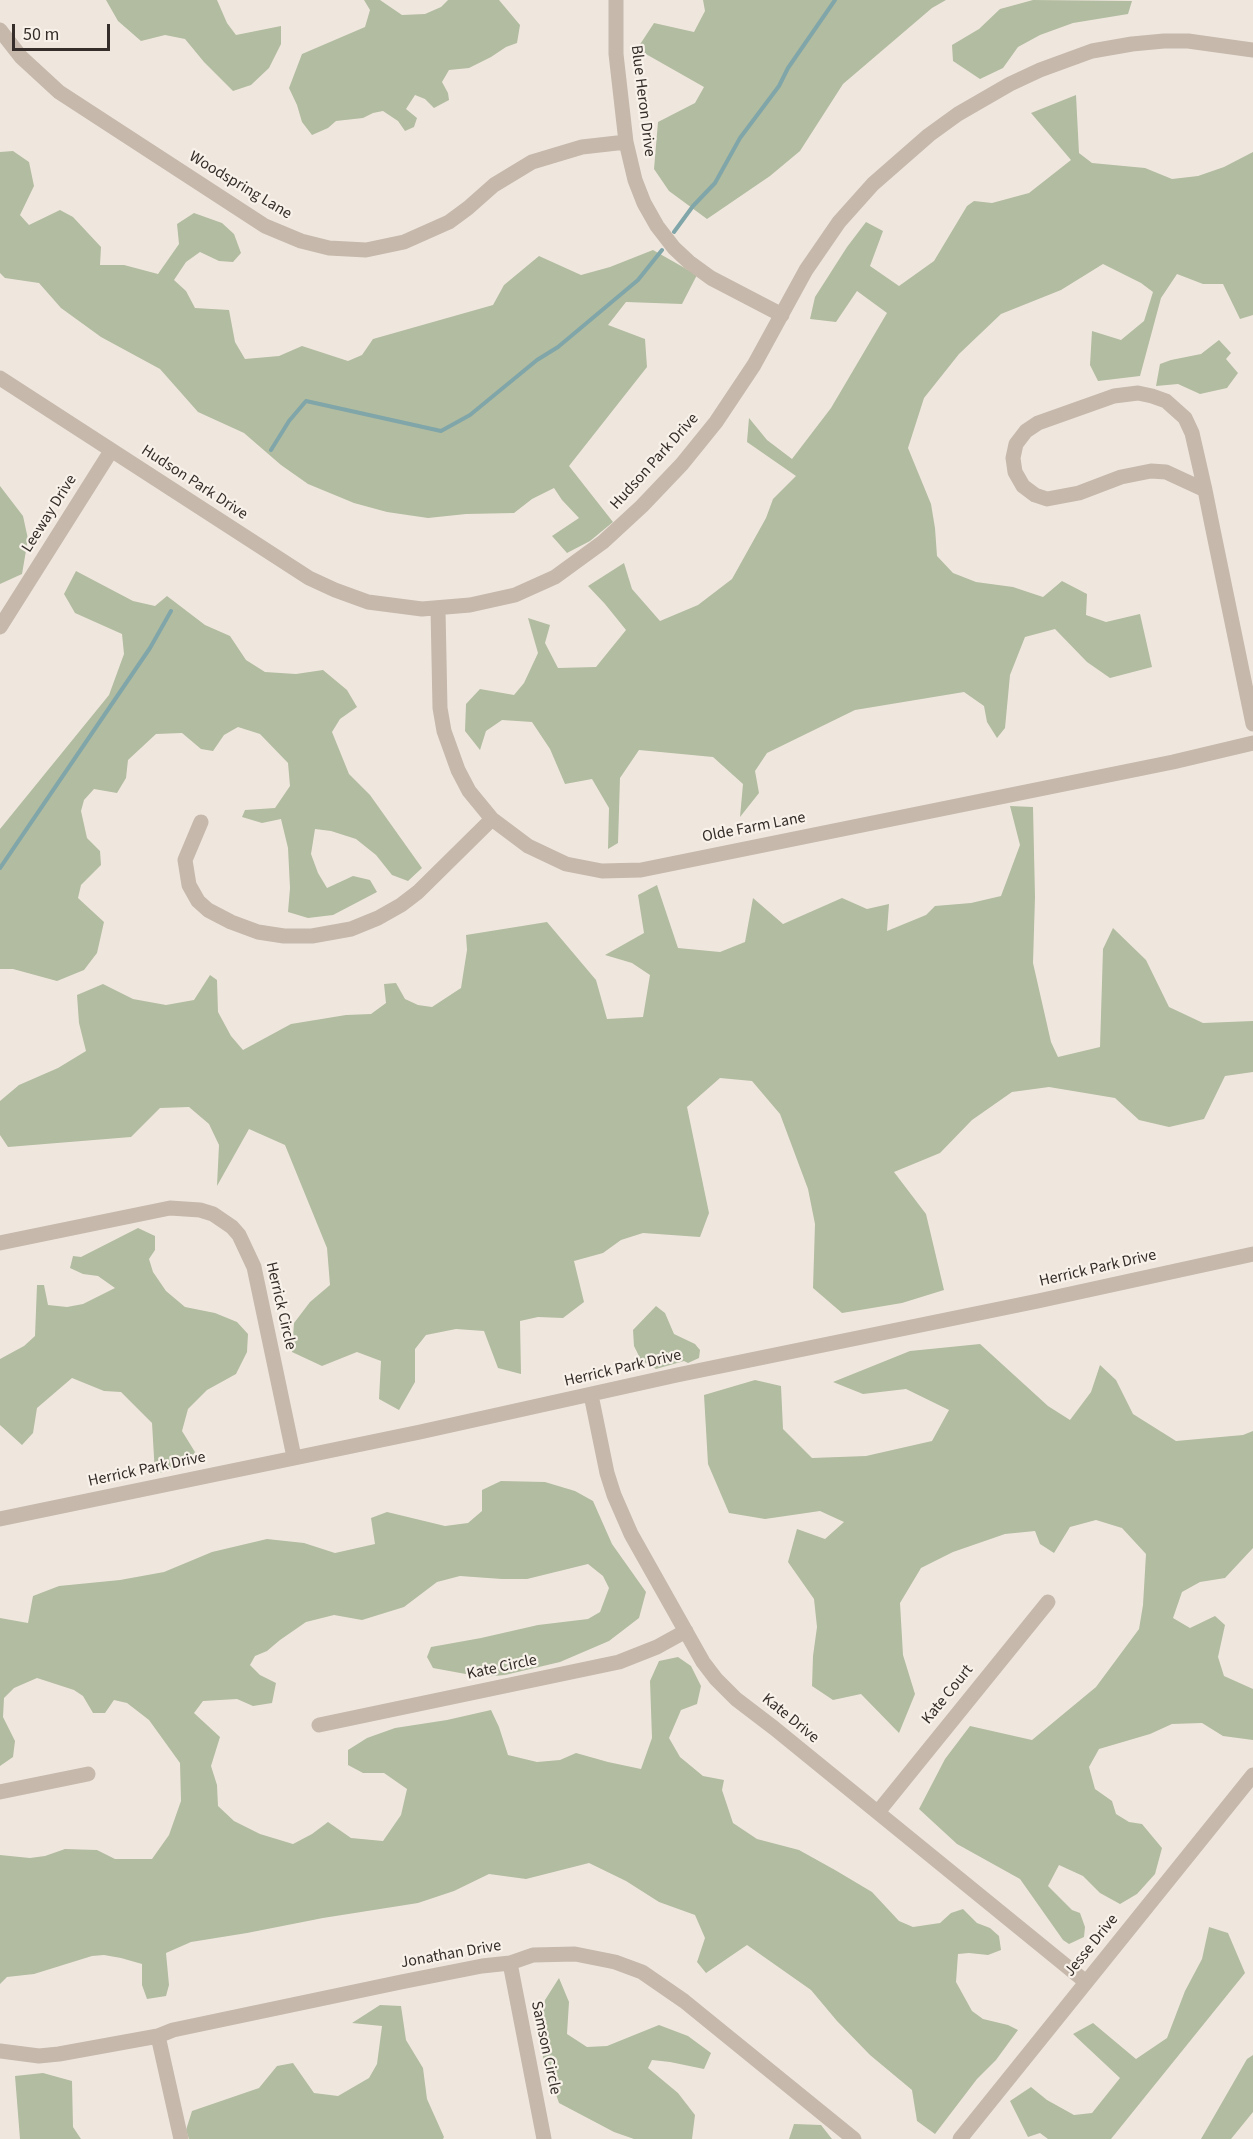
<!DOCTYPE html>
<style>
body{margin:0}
#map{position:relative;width:1253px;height:2139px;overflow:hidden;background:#efe7de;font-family:"Source Sans 3",sans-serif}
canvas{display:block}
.scale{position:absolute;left:12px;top:24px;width:98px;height:27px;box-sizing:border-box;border:3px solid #352d29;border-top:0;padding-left:8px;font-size:18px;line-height:21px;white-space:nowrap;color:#352d29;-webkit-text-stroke:4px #f7f1ea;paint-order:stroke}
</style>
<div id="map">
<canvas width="1253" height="2139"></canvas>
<div class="scale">50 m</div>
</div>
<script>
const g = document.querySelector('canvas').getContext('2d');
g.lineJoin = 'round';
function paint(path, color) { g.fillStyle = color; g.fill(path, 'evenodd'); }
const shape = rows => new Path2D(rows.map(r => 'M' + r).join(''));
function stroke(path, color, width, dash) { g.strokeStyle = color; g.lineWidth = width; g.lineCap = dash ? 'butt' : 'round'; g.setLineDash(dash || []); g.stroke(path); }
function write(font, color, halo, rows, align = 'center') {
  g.font = font + ' "Source Sans 3",sans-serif'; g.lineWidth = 4.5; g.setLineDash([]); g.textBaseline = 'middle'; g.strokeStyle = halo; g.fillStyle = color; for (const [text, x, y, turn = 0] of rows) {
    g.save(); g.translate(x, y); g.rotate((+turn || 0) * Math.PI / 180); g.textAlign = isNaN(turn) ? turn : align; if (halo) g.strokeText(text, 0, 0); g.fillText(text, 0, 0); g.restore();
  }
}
paint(shape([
 [106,0,217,0,227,23,236,35,281,26,281,44,269,68,251,85,233,91,204,62,185,39,165,35,141,41,118,21],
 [364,0,380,0,402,15,425,14,441,7,448,0,499,0,520,25,517,43,506,47,491,57,469,68,449,70,442,82,448,93,449,100,434,108,425,99,415,95,406,109,417,118,414,127,405,131,398,121,383,111,373,113,363,118,336,121,328,128,312,135,302,122,297,105,289,88,302,54,365,27,370,10],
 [703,0,946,0,932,8,843,84,800,151,770,176,707,219,669,191,654,169,658,122,695,103,704,87,637,49,654,23,694,32,705,11],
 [1033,0,1132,1,1128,14,1073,23,1040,35,1018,47,1003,68,980,79,953,61,952,45,979,29,1000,9],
 [1076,95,1079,153,1092,163,1145,168,1172,179,1198,176,1224,167,1253,152,1253,315,1240,319,1223,284,1203,284,1177,274,1161,298,1140,376,1098,381,1090,365,1092,331,1121,340,1144,321,1153,292,1141,283,1103,264,1061,290,1001,314,959,354,924,398,908,448,931,504,935,528,937,556,953,573,976,582,1013,587,1043,597,1062,581,1087,594,1086,615,1106,622,1140,614,1152,667,1110,678,1087,662,1055,629,1025,637,1010,675,1005,728,997,738,987,722,984,706,964,692,855,710,767,753,755,771,759,793,740,817,743,784,713,757,639,750,620,778,618,843,608,849,609,808,592,779,565,784,550,749,532,722,502,720,486,731,480,750,465,731,466,704,480,689,514,695,524,683,538,653,528,618,550,625,545,643,558,668,596,667,626,630,605,604,588,586,624,563,632,589,660,621,698,605,732,579,766,518,773,499,796,476,747,442,749,418,767,440,792,459,831,408,887,313,857,291,836,322,810,319,815,297,847,247,866,222,883,231,870,266,899,286,934,261,967,206,974,201,992,203,1029,193,1071,160,1031,113],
 [13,151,29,162,34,186,20,215,29,225,60,210,73,217,101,247,100,265,124,265,158,274,179,244,177,224,194,213,222,223,234,234,241,253,233,262,219,261,200,252,186,262,174,280,186,291,195,308,229,310,235,342,245,359,279,356,302,346,348,361,362,355,373,339,493,305,504,285,539,256,581,275,610,267,653,250,697,275,682,304,626,302,608,325,645,339,647,367,569,466,613,522,590,541,567,553,552,536,579,518,562,500,554,488,532,499,514,513,466,514,428,518,387,512,354,503,308,484,281,465,244,433,198,412,160,369,101,337,61,308,39,283,5,278,0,273,0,152],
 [1219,340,1231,353,1226,359,1238,373,1227,388,1200,394,1178,384,1156,386,1160,364,1171,360,1201,354],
 [0,486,23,516,28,539,22,574,0,584],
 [76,571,133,601,155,606,167,596,205,625,230,636,246,660,265,672,296,674,323,670,347,690,357,707,340,719,332,732,349,774,370,795,422,868,408,881,392,875,376,855,356,839,331,831,315,829,311,854,318,873,327,888,353,876,370,880,377,892,333,915,308,918,288,912,290,888,288,848,281,819,262,823,242,817,245,810,275,808,290,786,288,763,260,734,238,727,224,735,213,751,201,749,182,733,156,734,128,760,126,778,117,793,94,789,84,800,81,811,87,838,100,851,101,865,81,885,78,898,104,922,97,953,84,970,57,981,13,969,0,969,0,829,109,695,124,654,122,634,75,613,64,594],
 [1010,806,1033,807,1035,897,1033,963,1051,1042,1058,1057,1100,1047,1103,949,1113,928,1146,960,1169,1007,1203,1023,1253,1021,1253,1072,1225,1076,1204,1119,1169,1127,1139,1120,1115,1098,1049,1087,1012,1092,972,1120,940,1153,894,1172,926,1214,944,1290,902,1303,842,1313,813,1288,815,1224,808,1189,780,1114,752,1081,720,1078,687,1107,709,1213,700,1237,643,1233,621,1240,603,1253,574,1261,584,1302,563,1318,538,1317,520,1321,521,1374,498,1368,484,1331,456,1329,426,1335,415,1349,415,1382,399,1410,379,1399,381,1361,357,1352,322,1366,292,1352,294,1323,310,1302,330,1285,327,1248,285,1145,249,1129,217,1186,219,1145,209,1124,189,1107,160,1108,131,1137,8,1147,0,1135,0,1101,19,1085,58,1068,86,1051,79,1023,77,995,103,984,133,999,166,1005,194,1000,210,975,217,980,218,1012,231,1036,243,1050,291,1024,346,1015,371,1014,386,1003,384,984,396,983,405,999,418,1005,432,1007,461,988,467,950,466,935,547,922,596,980,607,1019,643,1017,650,975,632,963,605,955,644,933,638,895,657,885,678,948,720,952,745,942,753,898,783,924,842,898,867,909,889,904,887,931,926,915,935,906,971,903,1001,896,1020,845],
 [138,1228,155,1236,155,1250,149,1259,153,1272,166,1291,185,1307,215,1313,237,1322,248,1334,247,1352,236,1374,207,1390,188,1409,182,1431,195,1452,187,1466,155,1474,152,1423,121,1392,104,1391,72,1378,37,1408,33,1433,22,1445,0,1425,0,1359,24,1346,35,1336,37,1285,44,1285,48,1305,67,1307,83,1304,115,1288,98,1276,83,1274,70,1268,73,1256,81,1257],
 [656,1306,665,1313,674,1334,695,1344,700,1350,699,1358,688,1363,684,1361,656,1369,641,1360,634,1346,633,1330],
 [980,1344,1048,1406,1070,1420,1091,1392,1100,1365,1116,1380,1133,1414,1176,1441,1243,1435,1253,1431,1253,1548,1225,1578,1200,1582,1182,1592,1173,1618,1190,1628,1215,1616,1225,1625,1218,1657,1224,1676,1253,1689,1253,1740,1223,1736,1202,1723,1172,1724,1150,1734,1099,1749,1089,1767,1095,1789,1112,1801,1116,1814,1129,1822,1142,1824,1162,1848,1155,1874,1137,1894,1120,1904,1100,1893,1083,1876,1059,1865,1048,1886,1072,1910,1080,1913,1085,1927,1084,1937,1069,1944,1063,1940,1020,1879,957,1844,919,1809,945,1759,970,1726,1032,1740,1096,1687,1139,1629,1143,1605,1146,1554,1122,1528,1096,1520,1070,1527,1054,1553,1040,1544,1035,1531,1005,1534,953,1552,921,1568,900,1603,903,1655,915,1694,899,1733,861,1694,833,1700,812,1686,813,1656,817,1627,814,1599,788,1562,797,1529,825,1539,844,1522,820,1511,765,1519,729,1513,708,1464,704,1395,755,1380,781,1386,783,1429,812,1458,866,1456,932,1441,949,1410,906,1389,863,1394,833,1382,910,1351],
 [501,1481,545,1482,575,1491,593,1501,612,1544,646,1592,639,1618,609,1641,560,1662,505,1675,482,1677,433,1668,427,1657,431,1647,481,1638,538,1625,588,1619,600,1612,609,1588,603,1576,588,1564,527,1579,502,1579,460,1576,437,1582,404,1607,362,1620,334,1615,306,1622,280,1640,267,1651,255,1656,250,1665,260,1675,276,1683,272,1703,253,1706,237,1699,203,1701,194,1713,220,1737,211,1766,217,1785,218,1806,234,1821,260,1834,293,1844,312,1834,328,1822,351,1838,383,1841,401,1815,407,1789,384,1773,363,1773,348,1765,348,1750,367,1738,395,1728,447,1720,491,1710,499,1727,508,1755,537,1762,560,1760,576,1753,608,1762,641,1769,652,1738,650,1681,659,1661,678,1657,691,1666,701,1686,697,1704,681,1710,669,1738,680,1757,703,1776,724,1780,722,1790,733,1823,757,1839,799,1850,835,1870,872,1892,899,1921,913,1927,940,1923,951,1913,963,1909,977,1923,990,1928,999,1936,1001,1950,988,1955,969,1953,958,1954,956,1982,972,2011,983,2019,1008,2025,1018,2030,996,2060,977,2079,935,2134,917,2121,912,2090,870,2055,837,2021,811,1990,747,1945,706,1973,697,1962,705,1938,695,1915,659,1902,626,1881,589,1863,526,1879,489,1874,454,1891,418,1903,323,1918,247,1933,191,1942,166,1953,169,1985,166,1996,147,1999,142,1985,142,1964,121,1958,104,1955,92,1956,34,1974,7,1977,0,1984,0,1855,30,1858,45,1856,65,1849,97,1850,115,1859,152,1859,169,1835,181,1801,180,1763,149,1720,127,1703,114,1700,105,1713,93,1713,83,1696,74,1690,37,1678,14,1688,4,1698,3,1717,15,1741,13,1757,0,1766,0,1618,28,1623,33,1596,59,1586,120,1580,164,1572,212,1552,267,1539,304,1543,335,1553,375,1544,371,1518,387,1512,445,1526,468,1523,482,1511,482,1490],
 [1209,1927,1228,1933,1245,1973,1111,2139,1048,2139,1040,2133,1028,2137,1010,2101,1031,2087,1047,2100,1074,2115,1092,2113,1120,2078,1073,2034,1093,2023,1136,2059,1167,2038,1185,1991,1202,1959],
 [559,1978,569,2002,567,2034,587,2047,607,2046,659,2025,688,2036,711,2053,704,2069,670,2062,652,2060,648,2068,678,2093,695,2115,692,2139,634,2139,614,2132,559,2103,542,2054,540,2024,545,2000],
 [380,2005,401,2006,406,2040,423,2068,427,2099,444,2137,443,2139,189,2139,186,2130,192,2111,259,2088,277,2066,293,2063,314,2093,338,2096,369,2078,377,2064,382,2026,352,2023],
 [1253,2055,1253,2112,1231,2139,1201,2139,1247,2059],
 [43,2073,72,2081,73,2127,81,2139,20,2139,15,2076],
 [794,2124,821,2125,832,2139,789,2139]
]), '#b2bca0');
stroke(shape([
 [674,232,693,206,715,183,740,138,779,86,788,68,835,0],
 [271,450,289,421,306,401,441,431,470,415,537,360,558,347,638,280,662,250],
 [0,868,150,648,171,611]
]), '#80a6a9', 4);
stroke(shape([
 [616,0,616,54,626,142,635,180,644,203,657,226,674,248,689,262,711,278,782,315],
 [0,30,21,57,59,92,265,226,301,241,329,248,366,250,404,242,449,222,468,208,494,185,532,162,582,147,626,142],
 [0,378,309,578,335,590,368,602,422,609,470,605,515,595,555,577,603,542,642,506,682,464,716,422,754,365,806,270,839,222,873,184,929,135,958,114,1010,84,1040,70,1092,51,1132,44,1164,41,1188,41,1253,50],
 [1205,490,1166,472,1151,471,1121,477,1079,493,1047,499,1035,495,1023,486,1015,472,1013,458,1016,444,1026,431,1038,423,1114,396,1138,393,1152,396,1166,401,1185,418,1192,433,1205,490,1212,525,1253,724],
 [438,609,440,708,444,731,458,770,469,791,492,819,528,846,566,864,602,871,641,870,1173,762,1253,743],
 [0,627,111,451],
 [201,822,185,860,189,885,198,901,208,910,231,922,258,932,284,936,312,936,351,929,378,918,401,905,418,892,492,819],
 [0,1243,170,1208,200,1210,213,1214,232,1227,239,1235,254,1267,294,1457],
 [591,1395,607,1473,614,1495,631,1534,703,1662,716,1679,736,1699,774,1728,1086,1982],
 [0,1519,420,1432,677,1375,1038,1301,1253,1254],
 [319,1725,619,1662,657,1647,686,1631],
 [0,1792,88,1774],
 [878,1812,1048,1602],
 [510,1963,544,2139],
 [158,2036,181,2139],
 [0,2051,39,2056,59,2054,158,2036,173,2030,401,1982,482,1966,510,1963,533,1955,575,1954,615,1962,642,1972,684,2001,854,2139],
 [960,2139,1253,1775]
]), '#c6b8ab', 15);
write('16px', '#352d29', '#f7f1ea', [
 ["Blue Heron Drive",642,101,83],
 ["Woodspring Lane",240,186,31],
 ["Hudson Park Drive",655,462,-48],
 ["Hudson Park Drive",194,483,33],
 ["Leeway Drive",50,514,-58],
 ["Olde Farm Lane",754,828,-11],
 ["Herrick Park Drive",1098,1269,-13],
 ["Herrick Circle",280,1306,77],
 ["Herrick Park Drive",623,1369,-13],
 ["Herrick Park Drive",147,1470,-12],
 ["Kate Circle",502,1668,-12],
 ["Kate Court",948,1695,-51],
 ["Kate Drive",790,1719,39],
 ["Jesse Drive",1092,1946,-51],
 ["Jonathan Drive",451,1955,-10],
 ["Samson Circle",545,2048,78]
]);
</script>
